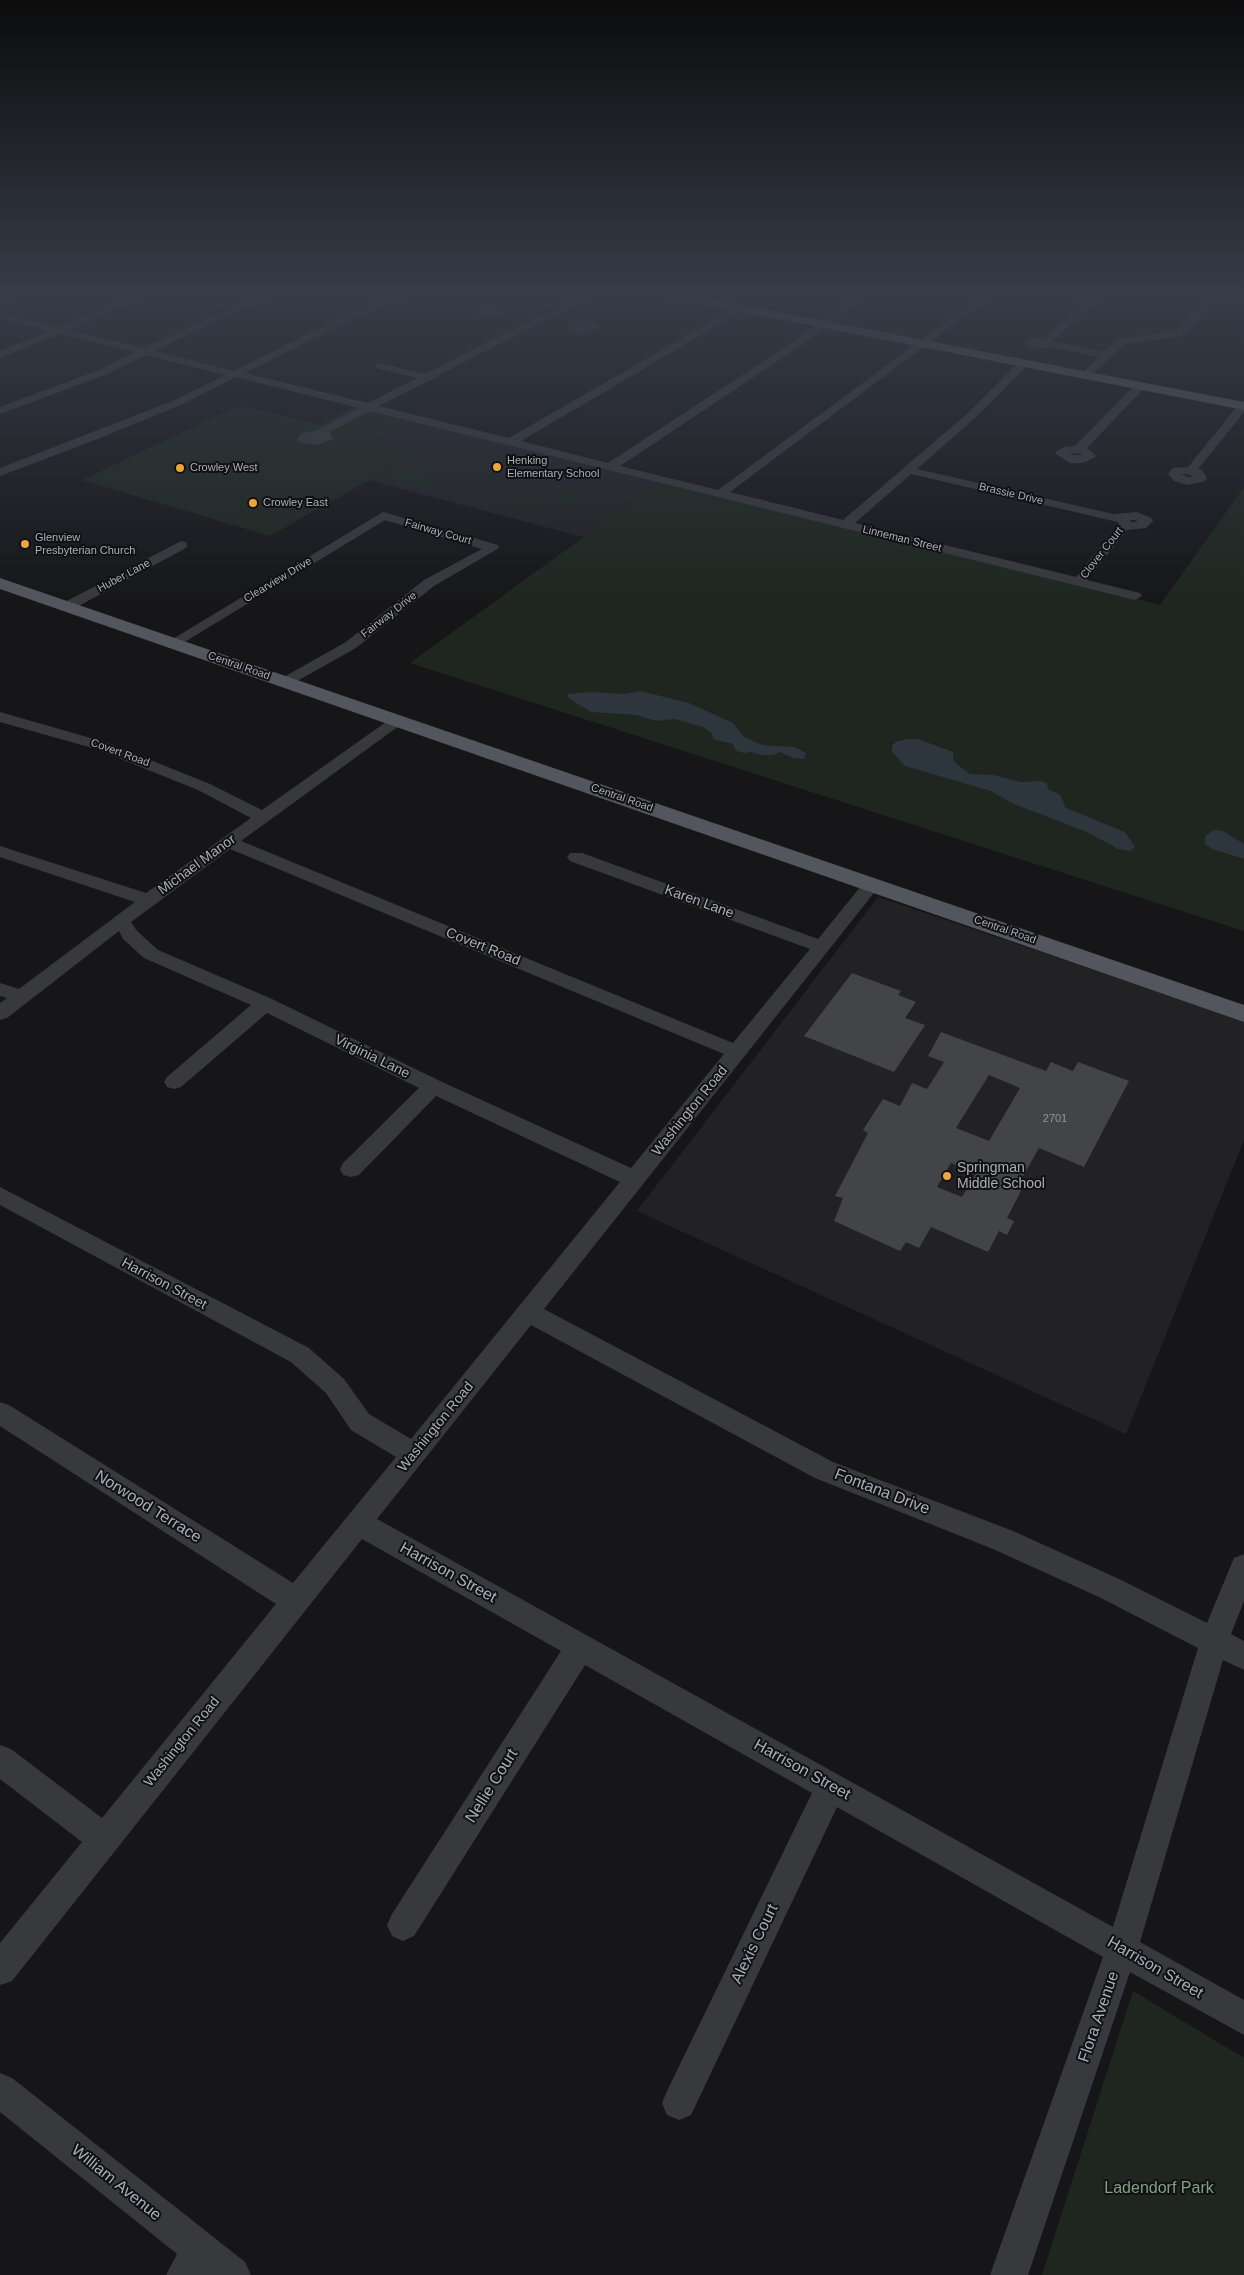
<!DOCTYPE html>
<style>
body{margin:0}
canvas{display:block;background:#161618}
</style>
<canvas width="1244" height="2275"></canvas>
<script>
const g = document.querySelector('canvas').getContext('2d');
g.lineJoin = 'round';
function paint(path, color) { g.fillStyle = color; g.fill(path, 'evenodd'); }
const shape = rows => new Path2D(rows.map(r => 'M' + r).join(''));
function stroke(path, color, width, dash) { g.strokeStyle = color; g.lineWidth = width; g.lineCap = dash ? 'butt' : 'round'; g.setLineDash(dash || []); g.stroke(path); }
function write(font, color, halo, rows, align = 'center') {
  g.font = font + ' Helvetica,sans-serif'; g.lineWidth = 4; g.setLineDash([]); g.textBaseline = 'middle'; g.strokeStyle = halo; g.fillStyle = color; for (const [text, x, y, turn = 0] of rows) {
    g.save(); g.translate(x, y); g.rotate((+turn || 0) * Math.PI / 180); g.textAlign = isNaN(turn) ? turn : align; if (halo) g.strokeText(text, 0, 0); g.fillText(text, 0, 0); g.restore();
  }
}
paint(shape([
 [413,420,661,481,583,537,369,480,414,454,371,443],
 [878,897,1244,1021,1244,1140,1126,1434,637,1211]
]), '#222225');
paint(shape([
 [240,405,319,425,356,406,413,420,372,443,415,454,270,536,82,480],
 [398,467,440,478,422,489,379,478],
 [661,481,1160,605,1244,487,1244,931,410,663],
 [566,491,586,496,575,507,563,508,549,502],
 [519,503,542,509,530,516,507,510],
 [1133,1991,1244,2058,1244,2275,1042,2275]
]), '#1e261f');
paint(shape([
 [640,691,689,703,733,723,744,737,762,745,794,747,806,753,804,759,793,758,780,752,773,755,761,755,751,752,744,753,736,751,733,744,713,739,712,733,703,727,675,719,656,721,637,715,591,712,568,698,567,694,592,692,624,694],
 [907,739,918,739,953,752,954,762,970,774,993,775,1021,782,1040,781,1047,783,1048,789,1060,795,1066,808,1125,832,1135,847,1130,851,1118,849,1087,832,1014,804,991,791,905,766,892,752,892,746,896,742],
 [1214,830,1223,831,1244,844,1244,859,1212,849,1204,843,1206,835]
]), '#2d363c');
paint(shape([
 [852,973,901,991,898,995,916,1002,905,1018,925,1025,894,1072,804,1036],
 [941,1032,1046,1071,1051,1062,1073,1071,1078,1062,1129,1081,1084,1167,1039,1148,1017,1187,1022,1189,1007,1218,1014,1221,1007,1235,999,1231,988,1252,931,1227,919,1248,906,1242,900,1251,834,1221,843,1198,835,1196,868,1133,863,1130,883,1099,900,1106,912,1083,927,1089,944,1062,928,1056],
 [989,1075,1020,1088,989,1141,956,1128],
 [951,1163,976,1173,962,1197,937,1187]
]), '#434448');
paint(shape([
 [144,291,158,291,68,330,144,348,222,311,273,291,287,291,228,315,154,351,234,371,336,320,404,291,418,291,342,324,245,373,368,403,417,378,376,368,376,364,380,363,425,374,506,332,593,291,606,291,514,336,434,378,433,380,428,381,379,406,509,438,736,307,742,307,742,311,521,441,608,463,794,341,863,291,874,291,802,345,620,466,718,490,987,291,998,291,730,492,843,520,968,413,1019,362,1027,362,1027,366,976,417,917,469,1113,514,1137,512,1151,518,1153,521,1146,528,1127,530,1087,580,1140,593,1142,596,1135,600,370,411,330,432,333,438,331,440,316,445,303,443,297,440,301,434,317,430,359,408,236,377,183,404,90,442,0,476,0,468,175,400,225,375,146,355,107,374,0,414,0,407,99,370,135,352,60,334,0,358,0,351,49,331,0,319,0,313,58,327,144,291],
 [911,474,1118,522,1119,524,1076,577,855,523,911,474],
 [1130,520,1135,520,1138,522,1131,522,1130,520],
 [1041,291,1062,291,1093,297,1099,291,1110,291,1052,341,1104,352,1118,339,1175,331,1210,296,1201,294,1200,291,1225,291,1224,293,1244,296,1244,302,1219,297,1182,336,1125,344,1088,378,1084,379,1079,376,1099,357,1051,347,1035,349,1025,342,1034,337,1044,338,1087,301,1041,291],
 [488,305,500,307,506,312,492,318,477,315,477,309,488,305],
 [583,319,596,322,600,327,583,334,567,327,570,322,583,319],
 [583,325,588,326,583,328,578,326,583,325],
 [1140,383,1145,386,1144,388,1087,448,1094,454,1096,456,1094,458,1083,463,1070,463,1057,455,1055,453,1057,451,1064,447,1075,446,1136,384,1140,383],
 [1069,453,1082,454,1082,455,1073,455,1069,453],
 [1243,403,1244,412,1198,469,1202,470,1207,478,1205,481,1187,485,1174,481,1168,474,1170,471,1173,468,1188,467,1239,404,1243,403],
 [1181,474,1187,474,1194,477,1188,477,1181,474],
 [383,512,498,545,499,548,434,586,356,648,290,685,285,686,278,682,280,679,346,642,424,580,482,549,385,520,178,646,168,646,166,643,383,512],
 [181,541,186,542,187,545,186,548,73,609,63,609,61,606,63,603,181,541],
 [0,712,108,743,210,784,262,810,393,717,403,717,406,720,403,723,241,841,733,1043,810,949,570,861,567,857,570,853,582,853,818,939,866,880,872,879,878,880,881,884,544,1309,833,1462,1013,1531,1119,1579,1207,1623,1234,1558,1244,1554,1244,1601,1231,1634,1244,1641,1244,1670,1223,1660,1140,1942,1244,2000,1244,2035,1130,1972,1028,2275,990,2275,1103,1957,837,1807,691,2115,679,2120,667,2115,662,2103,667,2091,812,1793,585,1665,414,1936,403,1941,392,1936,387,1925,392,1914,561,1651,362,1539,12,1981,0,1985,0,1943,82,1842,0,1779,0,1745,11,1749,102,1818,276,1604,0,1426,0,1402,9,1405,293,1583,396,1457,351,1430,326,1393,291,1362,0,1205,0,1187,309,1348,344,1379,369,1414,411,1439,620,1182,436,1096,359,1175,351,1177,343,1175,340,1169,343,1163,419,1088,267,1013,181,1087,174,1089,167,1087,164,1082,167,1077,251,1005,144,958,123,939,119,931,7,1018,0,1020,0,1003,7,998,0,996,0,983,19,989,135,902,0,857,0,846,146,893,251,818,198,790,96,749,0,722,0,712],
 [230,849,724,1054,631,1168,440,1081,272,999,158,950,137,931,131,922,230,849],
 [531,1325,815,1478,993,1549,1099,1597,1198,1648,1113,1927,377,1519,531,1325],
 [0,2073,12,2078,245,2262,251,2275,166,2275,177,2254,0,2112,0,2073]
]), '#37393d');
paint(shape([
 [15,291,32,291,0,305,0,297,15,291],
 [645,291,670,291,1244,402,1244,410,651,294,645,291],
 [0,578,1244,1005,1244,1022,0,589,0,578]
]), '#53565c');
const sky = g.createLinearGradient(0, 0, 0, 610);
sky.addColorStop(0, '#0c0c0d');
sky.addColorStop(0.48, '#363c48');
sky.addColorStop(1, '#363c4800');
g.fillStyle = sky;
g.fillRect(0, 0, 1244, 610);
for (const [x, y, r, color] of [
 [497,467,5,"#eda639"],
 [180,468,5,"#eda639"],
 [253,503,5,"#eda639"],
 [25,544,5,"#eda639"],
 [947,1176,5,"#eda639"]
]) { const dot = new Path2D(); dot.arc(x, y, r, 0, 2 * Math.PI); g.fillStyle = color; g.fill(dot); stroke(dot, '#111113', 2); }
write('11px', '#a9aeb8', '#111113', [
 ["Henking",507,461],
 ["Elementary School",507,474],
 ["Crowley West",190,468],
 ["Crowley East",263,503],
 ["Glenview",35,538],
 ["Presbyterian Church",35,551]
], 'left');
write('11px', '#a9aeb8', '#111113', [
 ["Brassie Drive",1011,494,13],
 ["Fairway Court",438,532,16],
 ["Linneman Street",902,539,14],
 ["Clover Court",1102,553,-52],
 ["Huber Lane",124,576,-28],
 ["Clearview Drive",278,580,-31],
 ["Fairway Drive",389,615,-38],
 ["Central Road",239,666,19],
 ["Covert Road",120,753,20],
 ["Central Road",622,798,19],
 ["Central Road",1005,930,19]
]);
write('11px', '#90949c', null, [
 ["2701",1055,1119]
]);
write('14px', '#a9aeb8', '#111113', [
 ["Michael Manor",197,865,-36],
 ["Karen Lane",699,902,20],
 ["Covert Road",483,947,22],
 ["Virginia Lane",372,1057,26],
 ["Washington Road",690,1111,-51],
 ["Harrison Street",164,1284,28],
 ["Washington Road",436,1427,-51],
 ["Washington Road",182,1742,-51]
]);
write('14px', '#a9aeb8', '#111113', [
 ["Springman",957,1168],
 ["Middle School",957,1184]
], 'left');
write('16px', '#a9aeb8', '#111113', [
 ["Fontana Drive",882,1492,21],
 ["Norwood Terrace",148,1507,32],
 ["Harrison Street",448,1573,29],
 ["Harrison Street",802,1770,29],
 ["Nellie Court",492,1786,-58],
 ["Alexis Court",755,1944,-64],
 ["Harrison Street",1155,1968,30],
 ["Flora Avenue",1099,2017,-71],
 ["William Avenue",116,2183,39]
]);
write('16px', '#80a280', '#111113', [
 ["Ladendorf Park",1159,2189]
]);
</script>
